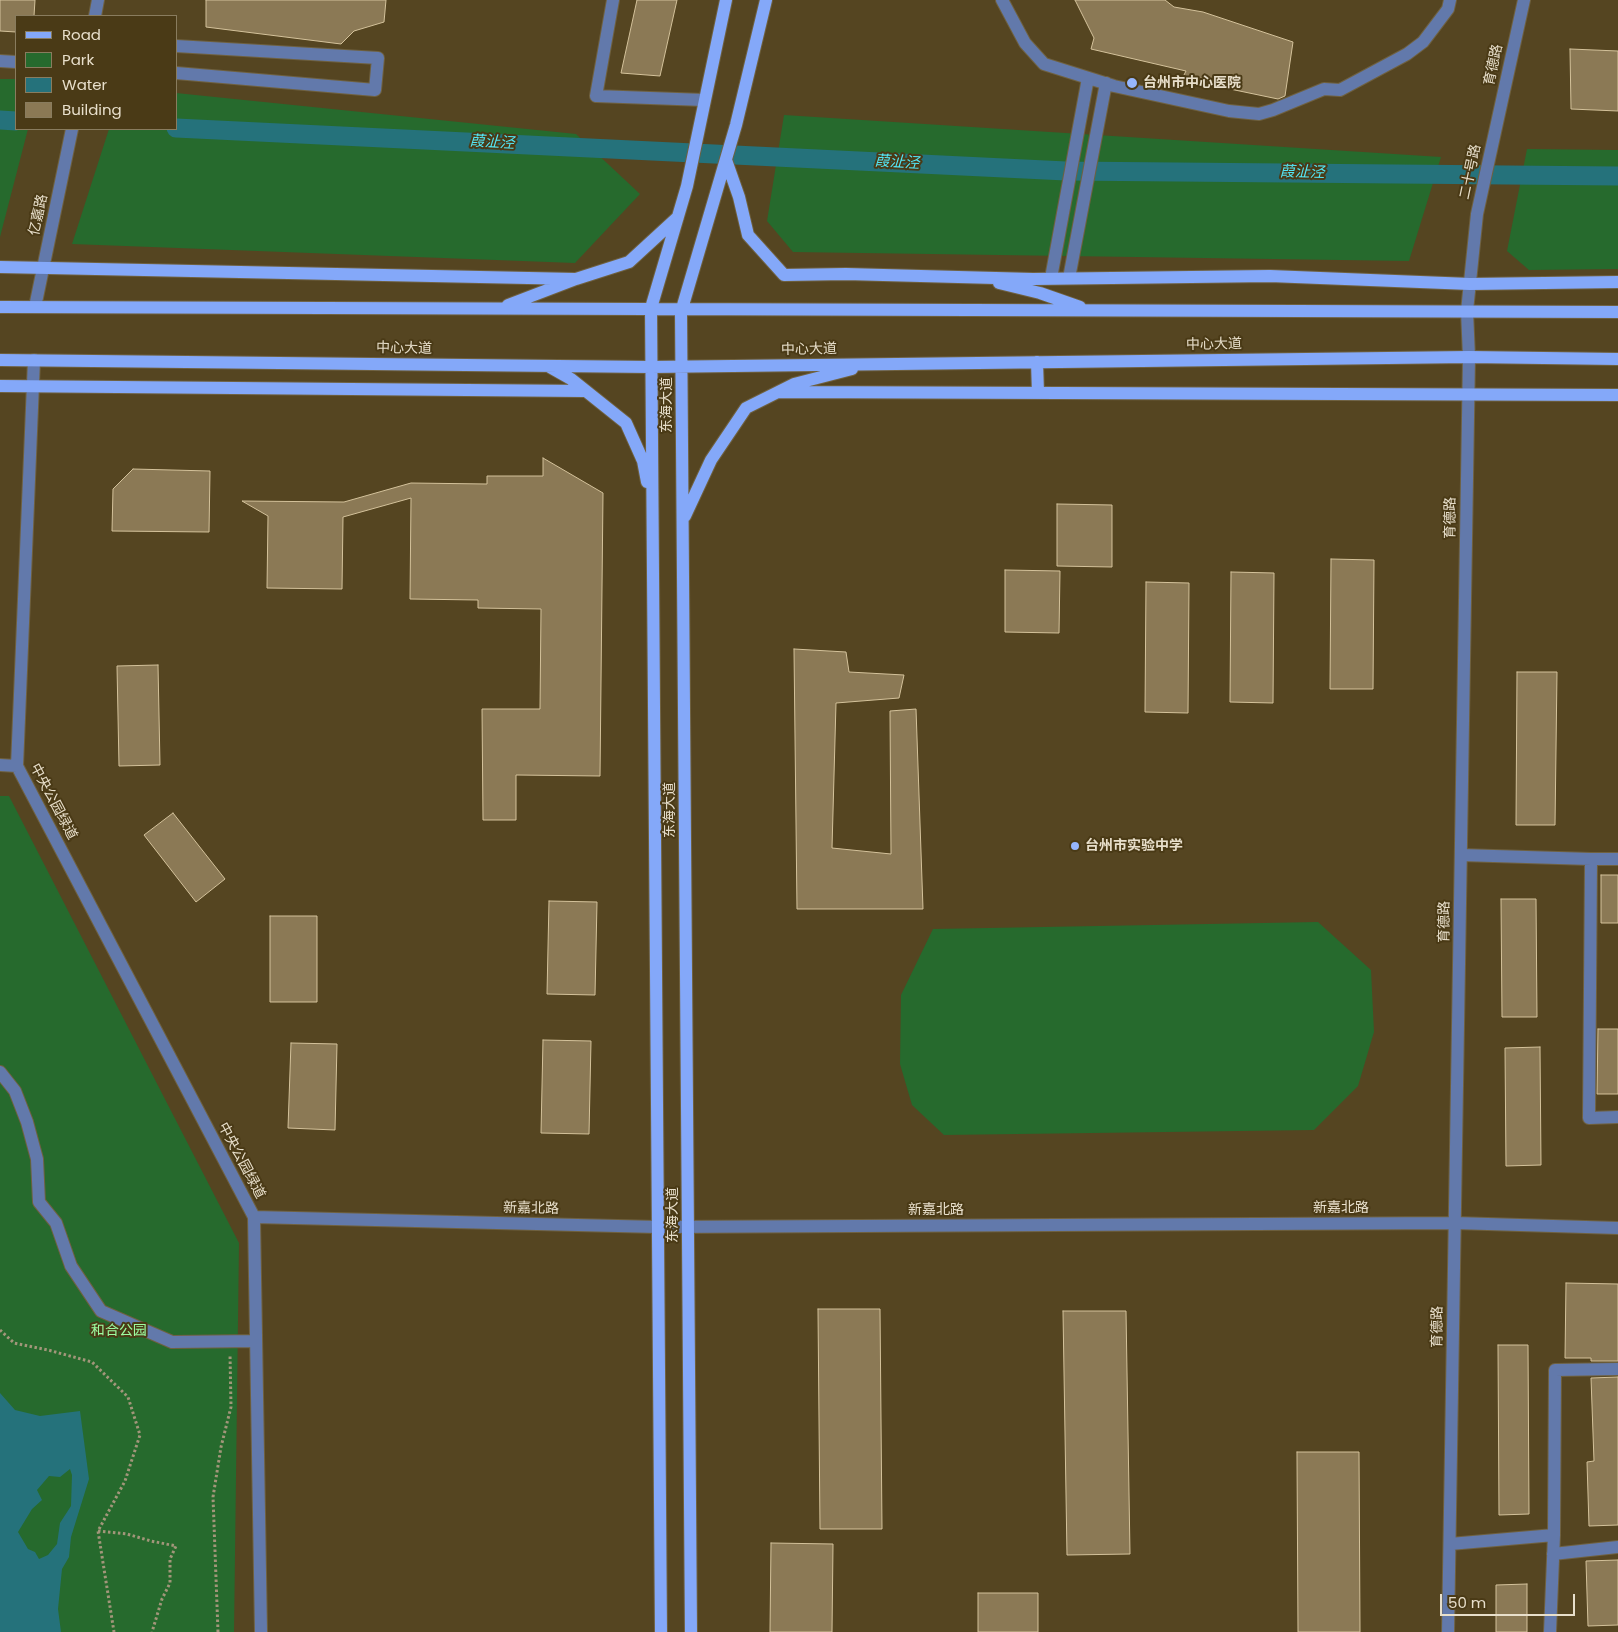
<!DOCTYPE html>
<meta charset="utf-8">
<style>
body{margin:0}
#map{position:relative;width:1618px;height:1632px;overflow:hidden;background:#554521;font-family:Poppins,sans-serif}
canvas{display:block}
.legend{position:absolute;left:15px;top:15px;width:162px;height:115px;box-sizing:border-box;background:#4a3a16;border:1px solid #897c5e;margin:0;padding:6px 9px;list-style:none;font-size:15px;color:#e8dfcb}
.legend li{display:flex;align-items:center;gap:10px;height:25px}
.legend b{width:25px;border:1px solid #897c5e}
.scale{position:absolute;left:1440px;top:1594px;width:135px;height:22px;box-sizing:border-box;border:2px solid #e8dfcb;border-top:0;padding-left:6px;font-size:15px;line-height:18px;white-space:nowrap;color:#e8dfcb;-webkit-text-stroke:4px #4a3a16;paint-order:stroke}
</style>
<div id="map">
<canvas width="1618" height="1632"></canvas>
<ul class="legend">
<li><b style="height:6px;background:#84a8f9"></b>Road</li>
<li><b style="height:14px;background:#266a2d"></b>Park</li>
<li><b style="height:14px;background:#25727b"></b>Water</li>
<li><b style="height:14px;background:#8b7955"></b>Building</li>
</ul>
<div class="scale">50 m</div>
</div>
<script>
const g = document.querySelector('canvas').getContext('2d');
g.lineJoin = 'round';
function paint(path, color) { g.fillStyle = color; g.fill(path, 'evenodd'); }
const shape = rows => new Path2D(rows.map(r => 'M' + r).join(''));
function stroke(path, color, width, dash) { g.strokeStyle = color; g.lineWidth = width; g.lineCap = dash ? 'butt' : 'round'; g.setLineDash(dash || []); g.stroke(path); }
function write(font, color, halo, rows, align = 'center') {
  g.font = font + ' Poppins,"Noto Sans SC",sans-serif'; g.lineWidth = 4; g.setLineDash([]); g.textBaseline = 'middle'; g.strokeStyle = halo; g.fillStyle = color; for (const [text, x, y, turn = 0] of rows) {
    g.save(); g.translate(x, y); g.rotate((+turn || 0) * Math.PI / 180); g.textAlign = isNaN(turn) ? turn : align; if (halo) g.strokeText(text, 0, 0); g.fillText(text, 0, 0); g.restore();
  }
}
paint(shape([
 [0,79,16,79,16,129,28,129,0,237],
 [176,93,576,134,640,194,575,263,72,244,109,129,176,129],
 [784,115,1441,157,1409,261,793,252,767,221],
 [1527,149,1618,150,1618,269,1529,270,1507,251],
 [0,796,9,796,239,1243,234,1632,0,1632],
 [1318,922,1371,970,1374,1032,1358,1086,1314,1130,944,1135,912,1105,900,1064,901,995,933,929]
]), '#266a2d');
paint(shape([
 [0,1393,15,1410,40,1416,80,1411,89,1479,71,1537,69,1557,62,1569,58,1609,61,1632,0,1632],
 [70,1469,72,1475,71,1506,60,1523,57,1544,48,1555,39,1559,35,1552,28,1549,18,1532,32,1509,42,1500,37,1490,49,1476,60,1477]
]), '#25727b');
stroke(shape([
 [0,120,16,121],
 [176,128,1066,171,1618,176]
]), '#25727b', 19);
const building = shape([
 [0,0,35,0,34,16,16,16,16,32,0,31,0,0],
 [206,0,386,0,384,22,354,31,341,44,206,27,206,0],
 [637,0,677,0,660,76,621,73,637,0],
 [1075,0,1165,0,1174,7,1203,12,1293,42,1285,96,1278,99,1182,79,1186,71,1091,49,1094,38,1075,0],
 [1570,49,1618,51,1618,111,1571,109,1570,49],
 [543,458,603,493,600,776,516,775,516,820,483,820,482,709,540,709,541,609,478,608,478,600,410,599,411,498,343,517,342,589,267,588,268,516,242,501,344,502,411,483,487,484,487,476,543,476,543,458],
 [133,469,210,471,209,532,112,531,113,489,133,469],
 [1057,504,1112,505,1112,567,1057,566,1057,504],
 [1331,559,1374,560,1373,689,1330,689,1331,559],
 [1005,570,1060,571,1059,633,1005,632,1005,570],
 [1231,572,1274,573,1273,703,1230,702,1231,572],
 [1146,582,1189,583,1188,713,1145,712,1146,582],
 [794,649,846,652,849,672,904,675,899,698,836,703,832,848,891,854,890,711,916,709,923,909,797,909,794,649],
 [158,665,160,765,119,766,117,666,158,665],
 [1517,672,1557,672,1555,825,1516,825,1517,672],
 [173,813,225,879,196,902,144,835,173,813],
 [1601,875,1618,875,1618,923,1601,923,1601,875],
 [1501,899,1536,899,1537,1017,1502,1017,1501,899],
 [549,901,597,902,595,995,547,994,549,901],
 [270,916,317,916,317,1002,270,1002,270,916],
 [1598,1029,1618,1029,1618,1094,1597,1094,1598,1029],
 [543,1040,591,1041,589,1134,541,1133,543,1040],
 [291,1043,337,1044,335,1130,288,1128,291,1043],
 [1540,1047,1541,1165,1506,1166,1505,1048,1540,1047],
 [1566,1283,1618,1284,1618,1361,1591,1361,1591,1358,1565,1358,1566,1283],
 [818,1309,880,1309,882,1529,820,1529,818,1309],
 [1063,1311,1126,1311,1130,1554,1067,1555,1063,1311],
 [1498,1345,1528,1345,1529,1514,1499,1515,1498,1345],
 [1618,1377,1618,1525,1589,1526,1587,1462,1594,1461,1591,1378,1618,1377],
 [1297,1452,1359,1452,1360,1632,1298,1632,1297,1452],
 [771,1543,833,1544,832,1632,770,1632,771,1543],
 [1618,1560,1618,1625,1588,1626,1586,1561,1618,1560],
 [1527,1584,1527,1632,1496,1632,1496,1585,1527,1584],
 [978,1593,1038,1593,1038,1632,978,1632,978,1593]
]);
paint(building, '#8b7955');
stroke(building, '#d4c29b', 1);
const minor = shape([
 [613,0,596,96,704,100],
 [1002,0,1025,43,1044,64,1114,86,1229,111,1259,114,1273,110,1324,89,1340,90,1407,54,1423,42,1448,9,1450,0],
 [95,16,98,0],
 [176,46,378,58,375,90,176,73],
 [0,61,16,62],
 [1051,278,1088,78],
 [1069,278,1106,83],
 [35,307,72,129],
 [0,765,17,766,254,1217,261,1632],
 [17,766,34,360],
 [1461,855,1591,859,1589,1118,1618,1117],
 [1591,859,1618,859],
 [0,1072,15,1091,27,1122,37,1159,39,1202,56,1223,71,1266,101,1311,172,1342,256,1341],
 [254,1217,658,1227,1455,1223,1618,1228],
 [1554,1535,1555,1370,1618,1369],
 [1450,1544,1554,1535,1550,1632],
 [1553,1554,1618,1547],
 [1448,1632,1469,357,1467,311,1477,214,1524,0]
]);
const major = shape([
 [726,160,739,197,748,235,784,275,846,274,1033,279,1270,276,1470,284,1618,282],
 [0,267,576,279],
 [999,283,1040,293,1080,307],
 [508,305,576,279,629,262,678,217],
 [0,307,1618,312],
 [0,360,651,367,1469,357,1618,359],
 [1037,362,1038,393],
 [548,366,571,379,626,423,643,461,647,482],
 [0,386,584,391],
 [779,392,1618,395],
 [685,516,711,460,746,408,794,384,852,369],
 [661,1632,651,308,687,186,726,0],
 [691,1632,681,312,736,125,766,0]
]);
stroke(minor, '#6f6140', 14);
stroke(major, '#6f6140', 14);
stroke(shape([
 [0,1330,14,1343,48,1350,92,1362,128,1397,140,1435,125,1481,98,1531,114,1632],
 [98,1531,127,1534,151,1541,176,1546,170,1559,170,1583,162,1599,152,1632],
 [218,1632,213,1497,221,1447,231,1407,230,1354]
]), '#a2967a', 3, [2.5, 2.5]);
stroke(minor, '#6279ab', 12);
stroke(major, '#84a8f9', 12);
for (const [x, y, r, color] of [
 [1132,83,6,"#96b6fd"],
 [1075,846,5,"#96b6fd"]
]) { const dot = new Path2D(); dot.arc(x, y, r, 0, 2 * Math.PI); g.fillStyle = color; g.fill(dot); stroke(dot, '#4a3a16', 2); }
write('14px', '#e8dfcb', '#4a3a16', [
 ["育德路",1494,65,-78],
 ["二十号路",1471,172,-78],
 ["亿嘉路",39,215,-78],
 ["中心大道",1214,345,-1],
 ["中心大道",404,349,1],
 ["中心大道",809,350,-1],
 ["东海大道",667,405,-90],
 ["育德路",1451,518,-89],
 ["中央公园绿道",53,802,62],
 ["东海大道",670,810,-90],
 ["育德路",1445,922,-89],
 ["中央公园绿道",241,1161,62],
 ["新嘉北路",1341,1208],
 ["新嘉北路",531,1209,1],
 ["新嘉北路",936,1210],
 ["东海大道",673,1215,-90],
 ["育德路",1438,1327,-89]
]);
write('bold 14px', '#e8dfcb', '#4a3a16', [
 ["台州市中心医院",1143,83],
 ["台州市实验中学",1085,846]
], 'left');
write('14px', '#9cfca0', '#4a3a16', [
 ["和合公园",119,1331]
]);
write('italic 15px', '#53e5f4', '#4a3a16', [
 ["葭沚泾",492,143,3],
 ["葭沚泾",897,163,3],
 ["葭沚泾",1302,173,1]
]);
</script>
